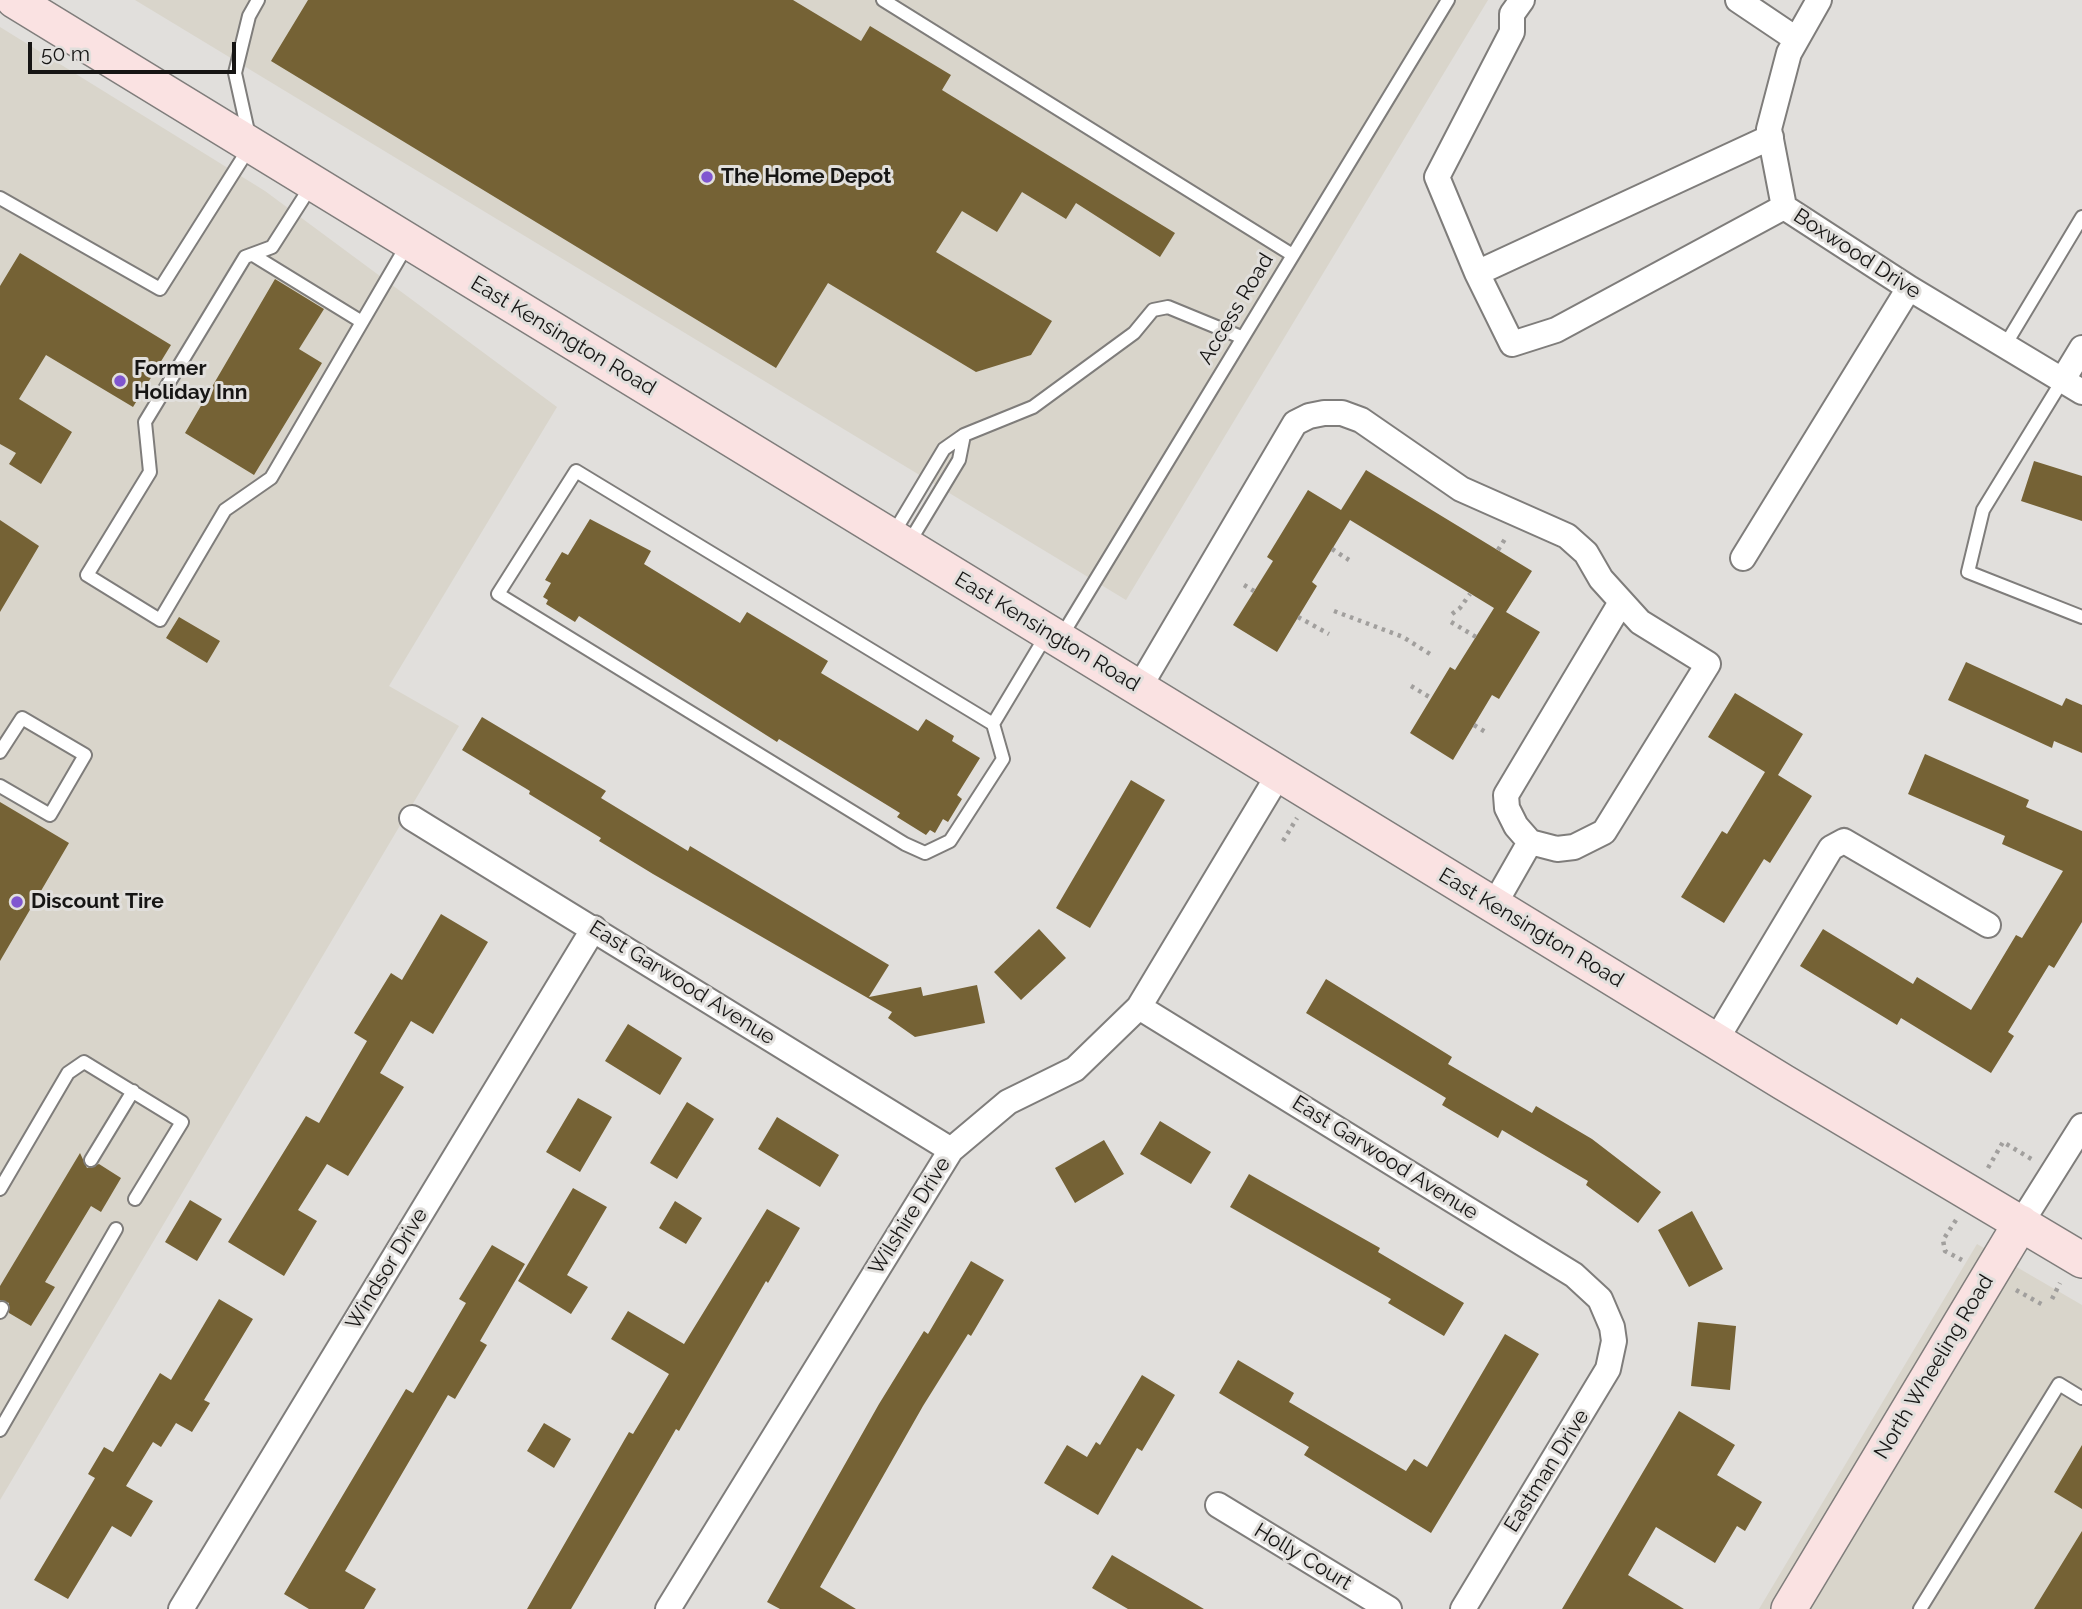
<!DOCTYPE html>
<style>
body{margin:0}
#map{position:relative;width:2082px;height:1609px;overflow:hidden;background:#e1dfdc;font-family:Raleway,sans-serif}
canvas{display:block}
.scale{position:absolute;left:28px;top:42px;width:208px;height:32px;box-sizing:border-box;border:4px solid #161514;border-top:0;padding-left:9px;font-size:21px;line-height:24px;white-space:nowrap;color:#161514;-webkit-text-stroke:5px #e1dfdc;paint-order:stroke}
</style>
<div id="map">
<canvas width="2082" height="1609"></canvas>
<div class="scale">50 m</div>
</div>
<script>
const g = document.querySelector('canvas').getContext('2d');
g.lineJoin = 'round';
function paint(path, color) { g.fillStyle = color; g.fill(path, 'evenodd'); }
const shape = rows => new Path2D(rows.map(r => 'M' + r).join(''));
function stroke(path, color, width, dash) { g.strokeStyle = color; g.lineWidth = width; g.lineCap = dash ? 'butt' : 'round'; g.setLineDash(dash || []); g.stroke(path); }
function write(font, color, halo, rows, align = 'center') {
  g.font = font + ' Raleway,sans-serif'; g.lineWidth = 6; g.setLineDash([]); g.textBaseline = 'middle'; g.strokeStyle = halo; g.fillStyle = color; for (const [text, x, y, turn = 0] of rows) {
    g.save(); g.translate(x, y); g.rotate((+turn || 0) * Math.PI / 180); g.textAlign = isNaN(turn) ? turn : align; if (halo) g.strokeText(text, 0, 0); g.fillText(text, 0, 0); g.restore();
  }
}
paint(shape([
 [135,0,1488,0,1126,600],
 [0,27,265,191,557,407,389,686,459,726,0,1500],
 [1977,1244,2082,1305,2082,1609,1759,1609]
]), '#d9d5cb');
paint(shape([
 [308,0,793,0,861,41,870,26,951,75,942,90,1175,233,1160,257,1076,203,1066,219,1022,192,997,232,962,211,936,252,1052,321,1031,355,976,372,828,283,776,368,271,61],
 [20,253,171,345,133,407,46,355,19,399,72,432,41,484,9,464,16,453,0,444,0,286],
 [275,279,324,309,299,349,322,363,254,475,185,433],
 [2034,461,2082,476,2082,521,2021,501],
 [1366,470,1532,571,1506,612,1540,632,1499,699,1492,695,1453,760,1410,733,1450,667,1455,670,1494,608,1350,520,1312,582,1317,586,1277,652,1233,625,1273,561,1267,557,1308,490,1341,510],
 [590,519,651,551,644,564,740,623,747,612,828,661,821,673,918,731,926,719,954,736,952,741,980,758,957,795,962,799,948,822,943,819,935,833,930,830,926,835,897,817,900,813,779,739,777,742,579,616,575,622,546,604,548,600,543,597,551,583,545,580,562,552,568,555],
 [0,520,39,546,0,612],
 [179,617,220,641,207,663,166,638],
 [1966,662,2062,706,2066,698,2082,705,2082,753,2054,741,2052,748,1948,700],
 [1735,693,1803,734,1778,775,1812,796,1770,863,1764,859,1724,923,1681,897,1722,831,1727,834,1765,772,1708,737],
 [482,717,606,791,601,798,688,851,690,846,889,965,869,997,921,987,923,996,977,985,985,1023,915,1037,888,1018,892,1012,653,874,599,841,601,838,529,794,530,791,462,750],
 [1925,754,2029,800,2026,807,2082,831,2082,922,2054,968,2049,965,2008,1032,2014,1036,1991,1073,1901,1018,1897,1025,1800,966,1823,929,1913,984,1917,977,1971,1010,2016,935,2022,938,2063,871,2002,844,2005,836,1908,794],
 [1131,780,1165,800,1090,928,1056,908],
 [0,802,69,843,0,961],
 [441,914,488,942,433,1034,411,1021,380,1073,404,1087,348,1176,327,1164,298,1210,317,1221,284,1276,228,1242,306,1116,319,1123,367,1041,354,1033,391,973,402,980],
 [1039,929,1066,958,1021,1000,994,972],
 [1326,979,1452,1057,1448,1064,1532,1113,1536,1106,1592,1139,1661,1192,1638,1223,1586,1185,1588,1181,1502,1130,1498,1138,1442,1105,1446,1098,1306,1013],
 [628,1024,682,1058,660,1095,605,1061],
 [578,1098,612,1117,580,1172,546,1152],
 [687,1102,714,1119,677,1179,650,1163],
 [777,1117,839,1155,820,1187,758,1149],
 [1160,1121,1211,1152,1191,1184,1140,1154],
 [1104,1140,1124,1174,1075,1203,1055,1168],
 [80,1153,87,1168,99,1164,121,1178,101,1212,91,1206,45,1282,55,1287,31,1326,9,1313,9,1303,0,1300,0,1286],
 [1249,1174,1380,1248,1378,1252,1464,1303,1444,1336,1388,1303,1391,1299,1230,1207],
 [573,1188,607,1207,567,1275,588,1287,571,1314,518,1281],
 [190,1200,222,1219,197,1261,165,1242],
 [675,1201,702,1218,686,1244,659,1228],
 [767,1209,800,1228,768,1283,766,1281,679,1431,676,1429,571,1609,527,1609,629,1432,633,1434,669,1374,611,1339,628,1311,684,1344],
 [1692,1211,1723,1269,1689,1287,1658,1230],
 [492,1245,525,1264,480,1341,487,1345,455,1399,448,1395,345,1571,376,1589,364,1609,309,1609,284,1594,406,1389,413,1393,466,1303,459,1299],
 [971,1261,1004,1280,971,1336,968,1334,923,1406,820,1587,856,1609,780,1609,767,1602,879,1404,924,1331,928,1334],
 [219,1299,253,1319,204,1400,210,1403,192,1432,176,1423,161,1447,153,1442,126,1486,153,1501,131,1537,112,1526,68,1599,34,1580,95,1478,88,1474,104,1447,113,1452,160,1373,171,1380],
 [1698,1322,1736,1326,1730,1390,1691,1386],
 [1505,1334,1539,1354,1431,1533,1304,1455,1309,1447,1219,1393,1238,1360,1294,1393,1289,1402,1406,1471,1414,1459,1427,1467],
 [1142,1375,1175,1395,1142,1451,1137,1448,1098,1515,1044,1483,1067,1445,1087,1457,1096,1442,1100,1445],
 [1679,1411,1735,1445,1717,1475,1762,1502,1745,1531,1737,1526,1715,1563,1656,1527,1628,1575,1684,1609,1562,1609],
 [544,1423,571,1439,554,1468,527,1451],
 [2082,1445,2082,1509,2054,1492],
 [2082,1531,2082,1609,2034,1609],
 [1112,1555,1204,1609,1128,1609,1092,1588]
]), '#756235');
const lane = shape([
 [883,0,1291,254],
 [313,183,272,247,245,257,145,422,150,472,87,575,160,620,225,510,271,478,407,245],
 [0,198,160,289,251,145,235,73,249,16,258,0],
 [253,255,362,322],
 [2004,347,2082,217],
 [2062,381,1983,510,1968,572,2082,617],
 [893,534,944,449,964,435,1033,407,1134,333,1153,310,1168,307,1241,337],
 [907,546,959,460,964,435],
 [1061,637,1448,0],
 [993,724,576,471,498,594,905,844,925,853,950,841,1003,759,993,724,1047,634],
 [0,752,22,718,85,755,50,815,0,786],
 [91,1160,133,1091],
 [0,1189,68,1073,84,1062,182,1122,135,1199],
 [0,1312,2,1308],
 [0,1430,116,1229],
 [1920,1609,2059,1384,2082,1398]
]);
const street = shape([
 [1522,0,1512,14,1512,32,1437,177,1477,273,1771,137],
 [1738,0,1796,39],
 [1819,0,1789,53,1769,129,1784,207,1909,288,2082,392],
 [1477,273,1512,344,1556,330,1784,207],
 [2062,381,2082,348],
 [1743,558,1909,288],
 [1139,688,1295,423,1309,416,1324,413,1342,413,1361,420,1461,489,1567,536,1586,553,1601,579,1640,622,1708,664,1604,832,1574,847,1557,849,1530,842,1516,826,1507,808,1506,795,1620,604],
 [412,818,951,1150],
 [1494,905,1530,842],
 [1139,1007,1574,1275,1600,1299,1612,1327,1614,1341,1608,1369,1463,1609],
 [1716,1040,1831,848,1844,841,1988,925],
 [2021,1223,2082,1126],
 [1218,1505,1389,1609],
 [181,1609,594,928],
 [668,1609,951,1150,1008,1102,1075,1069,1139,1007,1279,774]
]);
const secondary = shape([
 [14,0,1783,1082,2082,1260],
 [1789,1609,2021,1223]
]);
stroke(lane, '#7f7d7b', 16);
stroke(street, '#7f7d7b', 28);
stroke(secondary, '#7f7d7b', 38);
stroke(shape([
 [1332,549,1349,560],
 [1498,550,1507,536],
 [1244,585,1254,591],
 [1334,611,1403,637,1430,654],
 [1452,614,1460,608,1470,594],
 [1298,617,1329,634],
 [1451,622,1476,637],
 [1411,686,1431,698],
 [1474,725,1487,733],
 [1283,841,1297,818],
 [1988,1168,2003,1142,2033,1160],
 [1956,1220,1943,1240,1945,1251,1962,1260],
 [2016,1290,2043,1305],
 [2052,1299,2060,1283]
]), '#a19f9d', 4.5, [3.5, 5]);
stroke(lane, '#fff', 12);
stroke(street, '#fff', 24);
stroke(secondary, '#fae2e2', 35);
for (const [x, y, r, color] of [
 [707,177,7,"#8056d0"],
 [120,381,7,"#8056d0"],
 [17,902,7,"#8056d0"]
]) { const dot = new Path2D(); dot.arc(x, y, r, 0, 2 * Math.PI); g.fillStyle = color; g.fill(dot); stroke(dot, '#e1dfdc', 2.5); }
write('bold 21px', '#161514', '#e1dfdc', [
 ["The Home Depot",721,177],
 ["Former",134,369],
 ["Holiday Inn",134,393],
 ["Discount Tire",31,902]
], 'left');
write('21px', '#161514', '#e1dfdc', [
 ["Boxwood Drive",1857,254,33],
 ["Access Road",1236,309,-59],
 ["East Kensington Road",563,336,31],
 ["East Kensington Road",1047,632,31],
 ["East Kensington Road",1531,928,31],
 ["East Garwood Avenue",682,983,32],
 ["East Garwood Avenue",1385,1158,32],
 ["Wilshire Drive",910,1216,-58],
 ["Windsor Drive",387,1269,-59],
 ["North Wheeling Road",1934,1367,-59],
 ["Eastman Drive",1547,1471,-58],
 ["Holly Court",1303,1557,31]
]);
</script>
